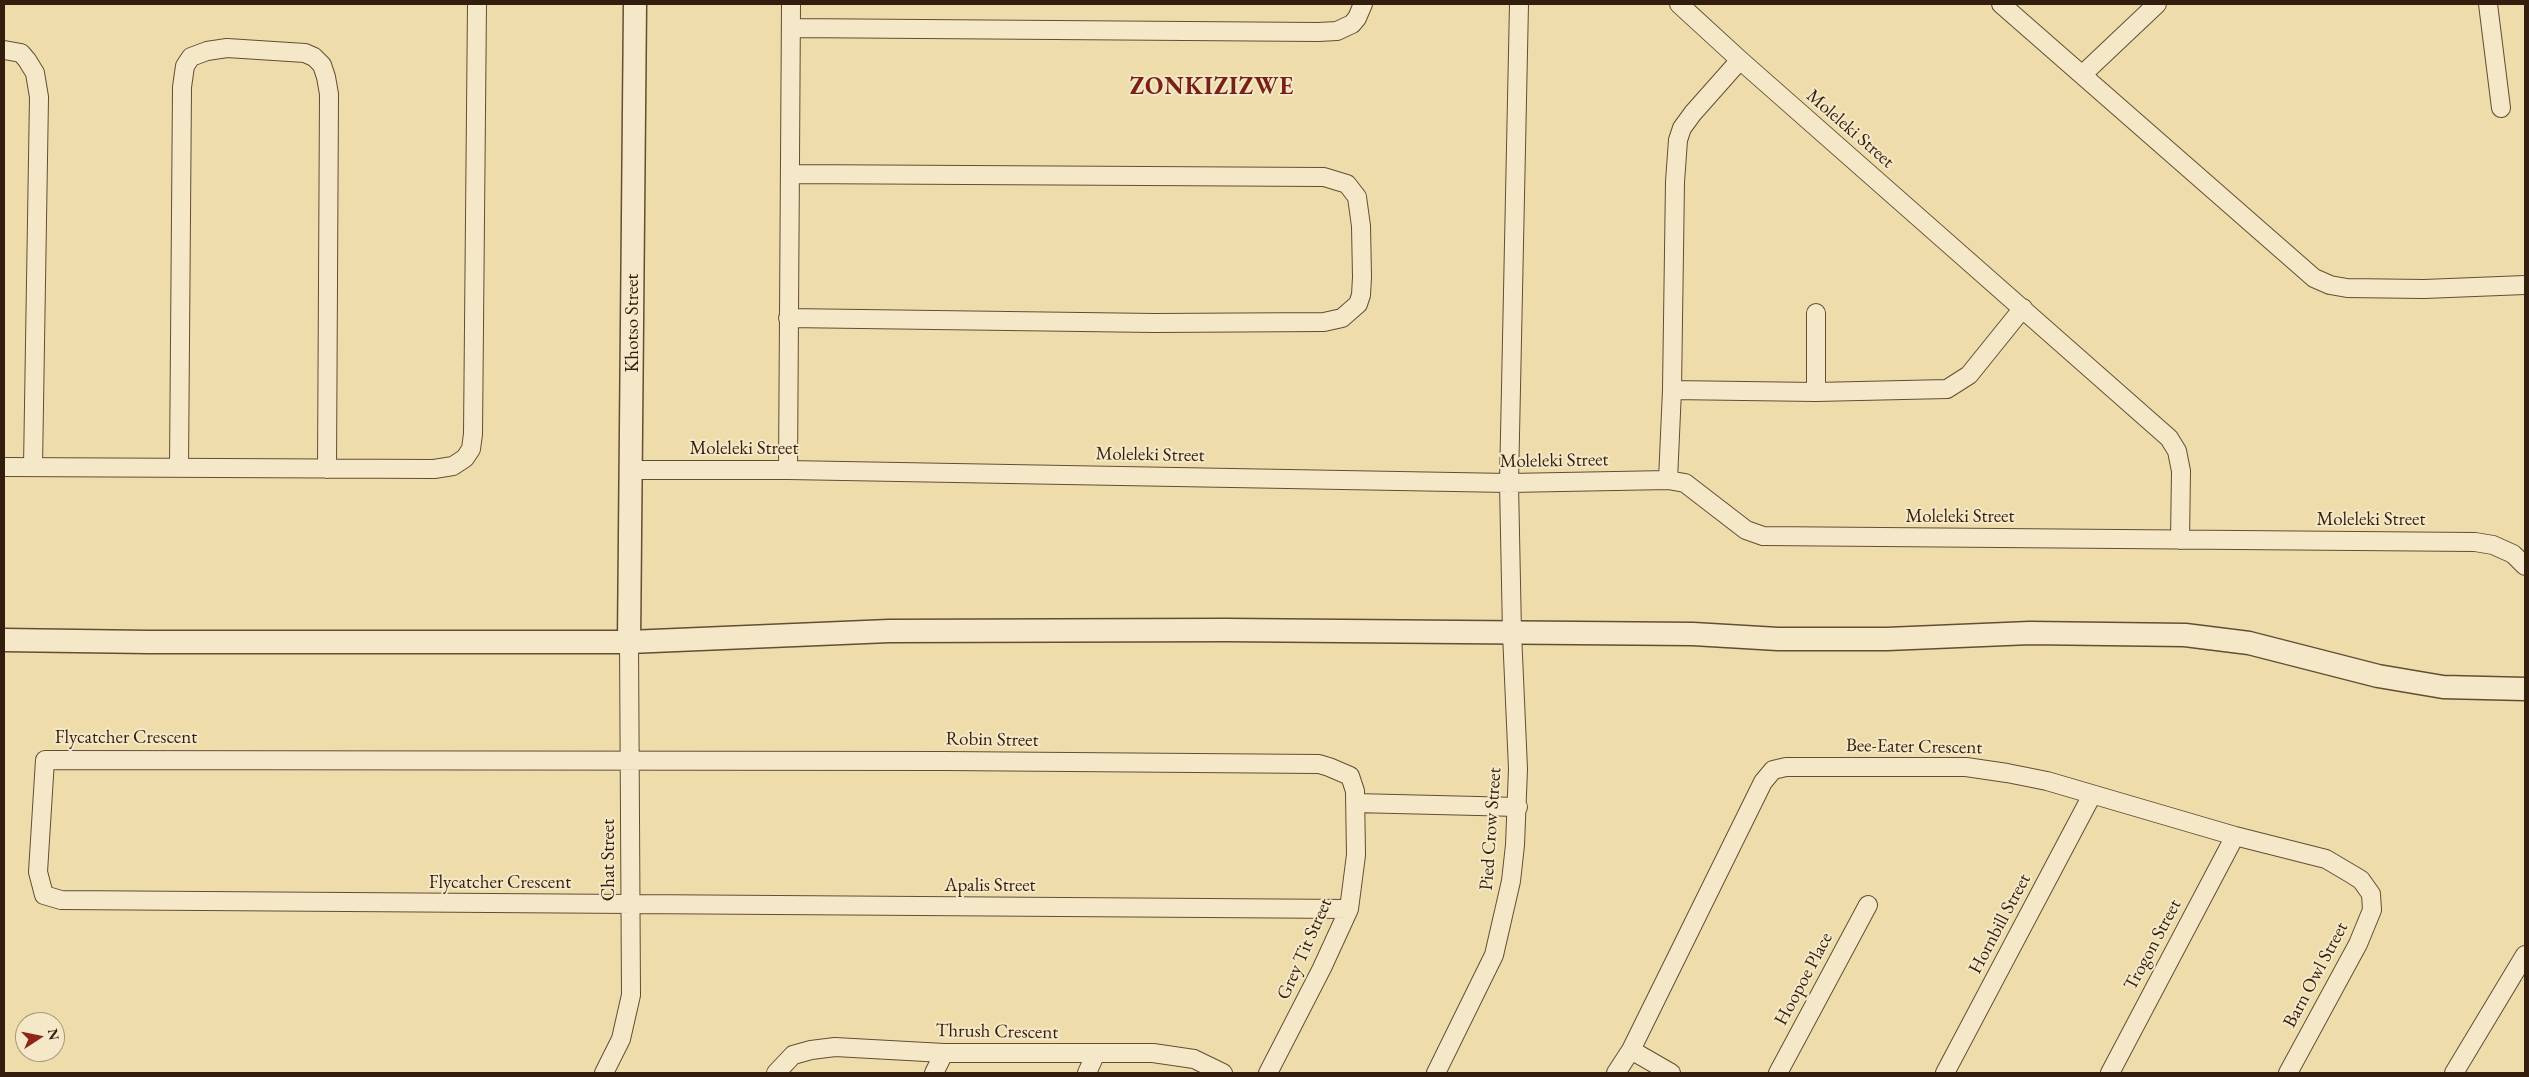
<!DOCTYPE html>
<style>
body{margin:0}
#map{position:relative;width:2529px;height:1077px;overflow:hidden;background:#efdcab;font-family:"EB Garamond",serif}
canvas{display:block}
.frame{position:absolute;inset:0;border:5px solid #331e0d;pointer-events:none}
.north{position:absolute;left:15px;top:1012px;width:50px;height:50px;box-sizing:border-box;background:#f5e8c8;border:1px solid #a7977d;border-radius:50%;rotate:79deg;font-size:14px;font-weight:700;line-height:20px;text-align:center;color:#331e0d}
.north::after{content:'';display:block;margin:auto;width:18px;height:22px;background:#8f2418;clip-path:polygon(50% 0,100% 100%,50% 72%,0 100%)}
</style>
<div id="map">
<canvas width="2529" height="1077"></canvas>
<div class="frame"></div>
<div class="north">N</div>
</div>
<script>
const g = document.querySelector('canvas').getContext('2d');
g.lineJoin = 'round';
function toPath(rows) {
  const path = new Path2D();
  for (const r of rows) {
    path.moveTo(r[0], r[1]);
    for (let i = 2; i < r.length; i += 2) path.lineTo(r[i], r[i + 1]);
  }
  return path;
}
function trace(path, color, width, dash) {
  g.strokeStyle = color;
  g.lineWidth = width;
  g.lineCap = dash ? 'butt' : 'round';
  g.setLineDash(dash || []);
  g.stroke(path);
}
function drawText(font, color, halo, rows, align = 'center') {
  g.font = font + ' "EB Garamond",serif';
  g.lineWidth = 4;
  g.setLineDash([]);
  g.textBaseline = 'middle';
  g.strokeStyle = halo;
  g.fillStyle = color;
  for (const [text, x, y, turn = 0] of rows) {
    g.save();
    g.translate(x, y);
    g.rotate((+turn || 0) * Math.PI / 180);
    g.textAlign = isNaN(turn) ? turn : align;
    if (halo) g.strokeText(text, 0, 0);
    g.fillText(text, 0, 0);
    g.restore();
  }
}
const minor = toPath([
 [1679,4,1740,60,2169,438,2177,451,2181,471,2180,540],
 [2001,4,2314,278,2330,285,2347,288,2424,289,2525,285],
 [2488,4,2501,108],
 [791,28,1318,32,1337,31,1352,24,1357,18,1363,4],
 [4,50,21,53,27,60,35,73,39,97,33,467],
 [2083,74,2157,4],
 [788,318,1155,323,1324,322,1342,318,1358,304,1361,295,1362,277,1361,226,1357,197,1347,184,1324,177,790,174],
 [1672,390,1816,392,1947,389,1969,375,2023,308],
 [1816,392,1816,313],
 [4,467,434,469,453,466,465,458,471,449,473,434,477,4],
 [179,468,182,87,185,66,191,57,207,51,227,48,305,53,314,57,322,65,326,77,329,94,327,469],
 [631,470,788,470,1509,483,1668,480,1685,483,1746,530,1763,536,2475,542,2493,545,2513,554,2525,566],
 [788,470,791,4],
 [1668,480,1672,390,1675,182,1678,140,1682,128,1693,113,1740,60],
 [1355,803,1518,807],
 [1631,1050,1671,1073],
 [604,1073,621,1039,631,995,629,642],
 [776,1073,793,1055,811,1050,835,1047,944,1053,1153,1053,1194,1059,1223,1073],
 [934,1073,944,1053],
 [1087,1073,1095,1055],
 [1268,1073,1322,968,1349,909,1356,855,1355,791,1350,776,1329,767,1319,764,945,761,45,760,38,872,44,895,61,900,1349,909],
 [1436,1073,1494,955,1511,881,1515,845,1518,769,1512,633,1509,483,1519,4],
 [1616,1073,1631,1050,1763,782,1773,770,1786,767,1966,767,2007,773,2047,781,2235,836,2326,859,2353,875,2361,880,2371,894,2372,910,2358,944,2288,1073],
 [1778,1073,1868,905],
 [1945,1073,2092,795],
 [2110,1073,2235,836],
 [2454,1073,2525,955]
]);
const tertiary = toPath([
 [4,640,149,642,629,642,889,631,1226,630,1693,634,1778,639,1887,639,2030,633,2185,635,2249,643,2378,676,2443,687,2525,689],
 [629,642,635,4]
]);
const streetNames = [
 ["Moleleki Street",1850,129,41],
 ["Khotso Street",633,323,-90],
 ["Moleleki Street",744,449],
 ["Moleleki Street",1150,455,1],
 ["Moleleki Street",1554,461,-1],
 ["Moleleki Street",1960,517],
 ["Moleleki Street",2371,520],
 ["Flycatcher Crescent",126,738],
 ["Robin Street",992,740,1],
 ["Bee-Eater Crescent",1914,747,1],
 ["Pied Crow Street",1491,829,-86],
 ["Chat Street",609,860,-90],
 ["Flycatcher Crescent",500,883],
 ["Apalis Street",990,886],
 ["Hornbill Street",2000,924,-62],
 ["Trogon Street",2153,945,-62],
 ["Grey Tit Street",1305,949,-66],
 ["Barn Owl Street",2316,975,-62],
 ["Hoopoe Place",1804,979,-62],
 ["Thrush Crescent",997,1032,1]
];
const districtNames = [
 ["ZONKIZIZWE",1212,87]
];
trace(minor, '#624e34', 20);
trace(tertiary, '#624e34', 25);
trace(minor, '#f5e8c8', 18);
trace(tertiary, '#f5e8c8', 22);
drawText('19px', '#331e0d', '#f5e8c8', streetNames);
g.letterSpacing = '1px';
drawText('bold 24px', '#7a1f14', '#f5e8c8', districtNames);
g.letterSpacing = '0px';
</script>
